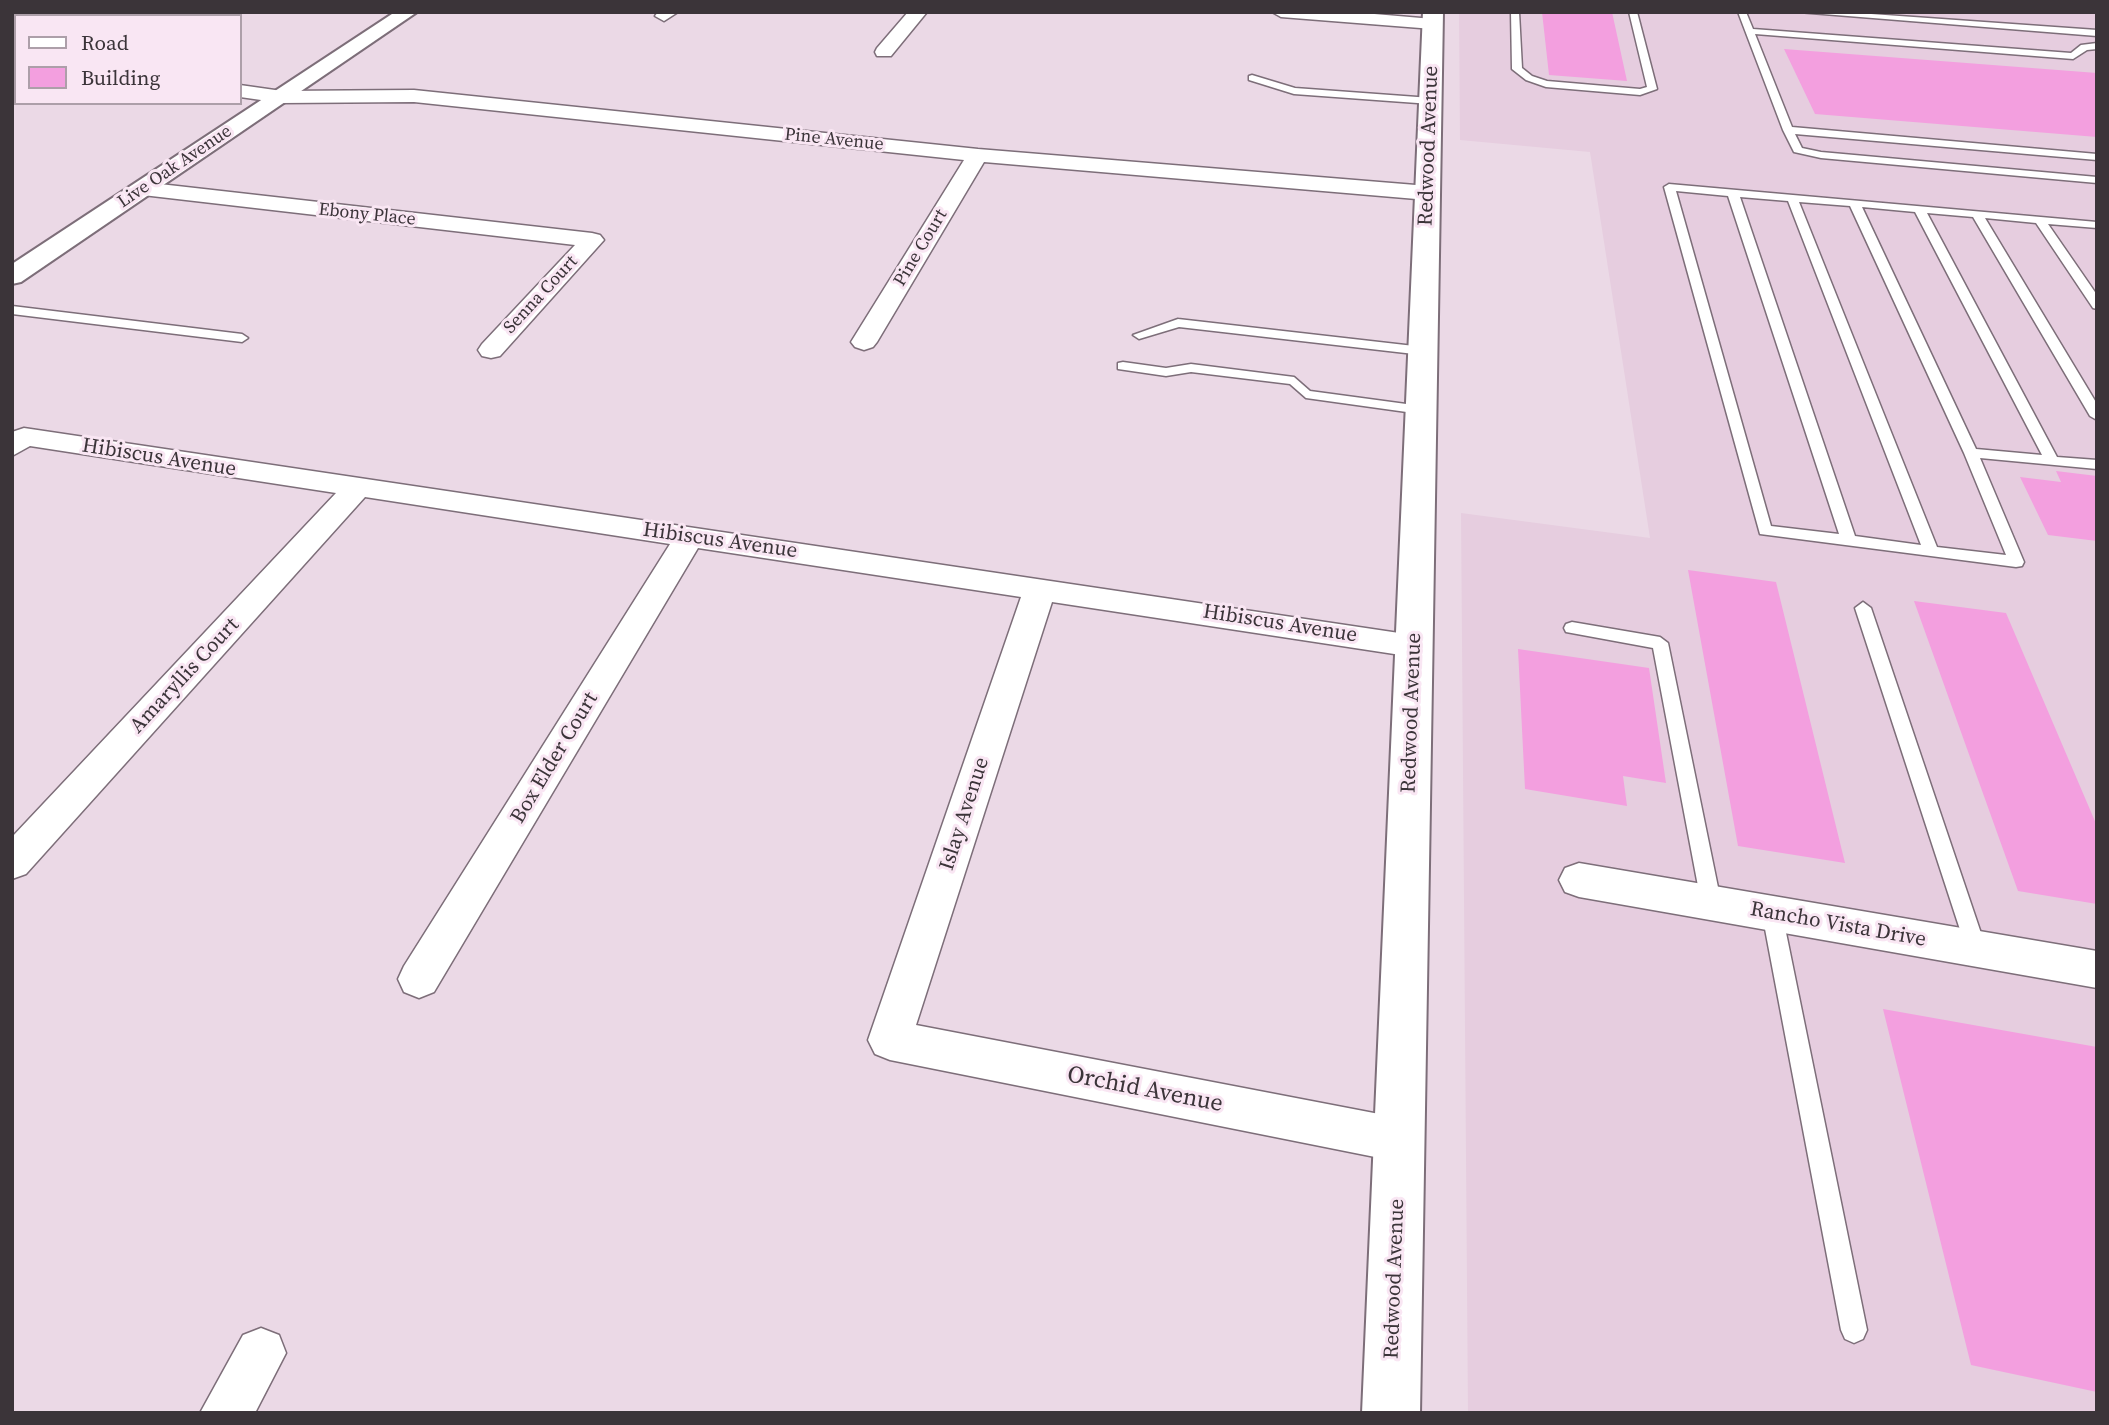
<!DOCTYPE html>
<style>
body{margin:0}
#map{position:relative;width:2109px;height:1425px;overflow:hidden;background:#ebd9e6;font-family:"Source Serif 4",serif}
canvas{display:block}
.frame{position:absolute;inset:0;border:14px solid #3b3439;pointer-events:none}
.legend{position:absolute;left:14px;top:14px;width:228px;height:91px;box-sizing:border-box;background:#f9e6f3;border:2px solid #ad9fa9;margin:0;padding:9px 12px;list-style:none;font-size:21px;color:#3b3439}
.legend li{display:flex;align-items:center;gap:14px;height:35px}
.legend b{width:35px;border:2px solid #ad9fa9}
</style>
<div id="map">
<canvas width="2109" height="1425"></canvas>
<div class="frame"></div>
<ul class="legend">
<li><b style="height:9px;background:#fff"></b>Road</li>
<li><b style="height:19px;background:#f39fdf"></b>Building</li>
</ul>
</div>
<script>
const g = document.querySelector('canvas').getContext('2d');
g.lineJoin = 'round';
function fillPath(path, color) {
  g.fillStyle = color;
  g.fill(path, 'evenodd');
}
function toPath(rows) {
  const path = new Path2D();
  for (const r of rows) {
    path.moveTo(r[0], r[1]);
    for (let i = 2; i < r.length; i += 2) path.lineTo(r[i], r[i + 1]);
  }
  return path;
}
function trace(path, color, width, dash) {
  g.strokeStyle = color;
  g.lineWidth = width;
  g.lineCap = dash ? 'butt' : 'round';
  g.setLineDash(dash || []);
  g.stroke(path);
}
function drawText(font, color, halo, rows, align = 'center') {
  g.font = font + ' "Source Serif 4",serif';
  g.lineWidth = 6;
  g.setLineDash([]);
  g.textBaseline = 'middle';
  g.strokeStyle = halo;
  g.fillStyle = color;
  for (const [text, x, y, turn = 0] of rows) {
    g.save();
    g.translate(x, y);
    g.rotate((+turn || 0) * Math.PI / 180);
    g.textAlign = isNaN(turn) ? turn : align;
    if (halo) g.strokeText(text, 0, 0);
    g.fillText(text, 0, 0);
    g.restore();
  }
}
const built = toPath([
 [30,12,206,12,200,16,68,16],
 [1459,12,2097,12,2097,1413,1468,1413,1461,513,1650,538,1590,152,1460,140]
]);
const building = toPath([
 [1542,12,1612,12,1627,81,1549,75],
 [1784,49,2097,73,2097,137,1815,114],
 [2056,471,2097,476,2097,541,2048,535,2020,477,2061,482],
 [1688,570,1776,582,1845,863,1738,846],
 [1914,601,2006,613,2097,826,2097,904,2018,891],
 [1518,649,1649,668,1666,783,1623,776,1627,806,1525,789],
 [1883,1009,2097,1047,2097,1392,1971,1365]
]);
const service = toPath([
 [1511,12,1519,12,1522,68,1532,76,1547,81,1640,89,1647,87,1629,12,1637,12,1657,89,1640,95,1546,87,1526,80,1512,69,1511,12],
 [1738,12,1746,12,1753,29,2071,53,2081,45,2097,43,2097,49,2087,50,2073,59,1755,34,1792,127,2097,154,2097,160,1795,134,1802,148,1821,152,2097,177,2097,183,1821,158,1794,152,1783,130,1738,12],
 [1798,12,1843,12,2097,30,2097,36,1798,12],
 [1252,75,1295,88,1431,98,1436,101,1431,104,1294,94,1249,80,1249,76,1252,75],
 [1669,184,2097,222,2097,228,2048,224,2097,295,2097,309,2093,308,2036,223,1985,218,2097,404,2097,420,2090,416,1973,217,1927,213,2057,457,2097,460,2097,469,1980,458,2024,562,2022,566,2016,567,1760,534,1664,187,1669,184],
 [1676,191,1728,196,1839,534,1771,526,1676,191],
 [1740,197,1788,201,1921,545,1855,536,1740,197],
 [1799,202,1850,206,1964,453,2006,555,1937,547,1799,202],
 [1862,207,1915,212,2042,455,1976,449,1862,207],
 [12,306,242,334,248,338,242,342,12,314,12,306],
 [1178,319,1423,347,1429,351,1423,355,1179,327,1139,339,1133,335,1178,319],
 [1123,362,1166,368,1191,364,1294,377,1310,391,1421,406,1428,410,1421,414,1306,398,1290,384,1191,372,1166,376,1118,369,1118,363,1123,362],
 [1863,602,1871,608,1986,948,1983,954,1976,957,1969,954,1966,948,1855,608,1863,602],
 [1572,622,1660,637,1668,643,1721,902,1718,908,1711,911,1704,908,1701,902,1653,648,1566,632,1564,628,1566,624,1572,622],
 [1772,904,1779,907,1782,913,1867,1330,1863,1339,1854,1343,1845,1339,1841,1330,1762,913,1765,907,1772,904]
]);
const minor = toPath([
 [658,12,678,12,664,21,655,16,658,12],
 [908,12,927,12,891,56,877,56,875,52,877,48,908,12],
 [1272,12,1351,12,1433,19,1442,24,1433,29,1281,17,1272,12],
 [12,59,16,59,16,71,12,71,12,59],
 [240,85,282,91,414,90,978,149,1428,186,1439,193,1428,200,984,162,877,342,873,347,864,350,855,347,851,342,964,160,414,102,282,103,240,97,240,85],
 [16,89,16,102,12,103,12,90,16,89],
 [142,182,592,233,600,235,604,240,500,356,491,358,482,356,478,350,482,344,575,245,134,194,131,189,142,182],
 [24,428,1426,637,1431,645,1426,653,1414,657,1052,602,916,1025,1400,1118,1416,1124,1423,1140,1416,1156,1400,1162,890,1060,875,1054,868,1040,1021,597,698,548,434,992,419,998,404,992,398,979,404,966,670,544,365,497,26,874,12,879,12,837,336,493,30,446,12,456,12,432,24,428],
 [1579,863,2097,951,2097,988,1579,897,1565,892,1559,880,1565,868,1579,863],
 [261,1328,279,1335,286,1353,255,1413,200,1413,243,1335,261,1328]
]);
const tertiary = toPath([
 [395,12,417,12,21,282,12,284,12,264,395,12],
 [1423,12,1443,12,1420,1413,1362,1413,1423,12]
]);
const farStreetnames = [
 ["Pine Avenue",834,140,6],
 ["Live Oak Avenue",175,167,-34],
 ["Ebony Place",367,215,6],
 ["Pine Court",921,248,-59],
 ["Senna Court",541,295,-47]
];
const streetNames = [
 ["Redwood Avenue",1429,146,-88],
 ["Hibiscus Avenue",159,458,9],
 ["Hibiscus Avenue",720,541,8],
 ["Hibiscus Avenue",1280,624,9],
 ["Amaryllis Court",185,676,-47],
 ["Redwood Avenue",1412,713,-88],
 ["Box Elder Court",555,758,-59],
 ["Islay Avenue",965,814,-72],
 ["Rancho Vista Drive",1838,925,10],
 ["Redwood Avenue",1395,1279,-88]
];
const nearStreetnames = [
 ["Orchid Avenue",1145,1090,11]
];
fillPath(built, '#e6cddf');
fillPath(building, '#f39fdf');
trace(service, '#7d6e79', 3);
trace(minor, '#7d6e79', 3);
trace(tertiary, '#7d6e79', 4);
fillPath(service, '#fff');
fillPath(minor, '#fff');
fillPath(tertiary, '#fff');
drawText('18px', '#3b3439', '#f9e6f3', farStreetnames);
drawText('21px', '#3b3439', '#f9e6f3', streetNames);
drawText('24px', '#3b3439', '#f9e6f3', nearStreetnames);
</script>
